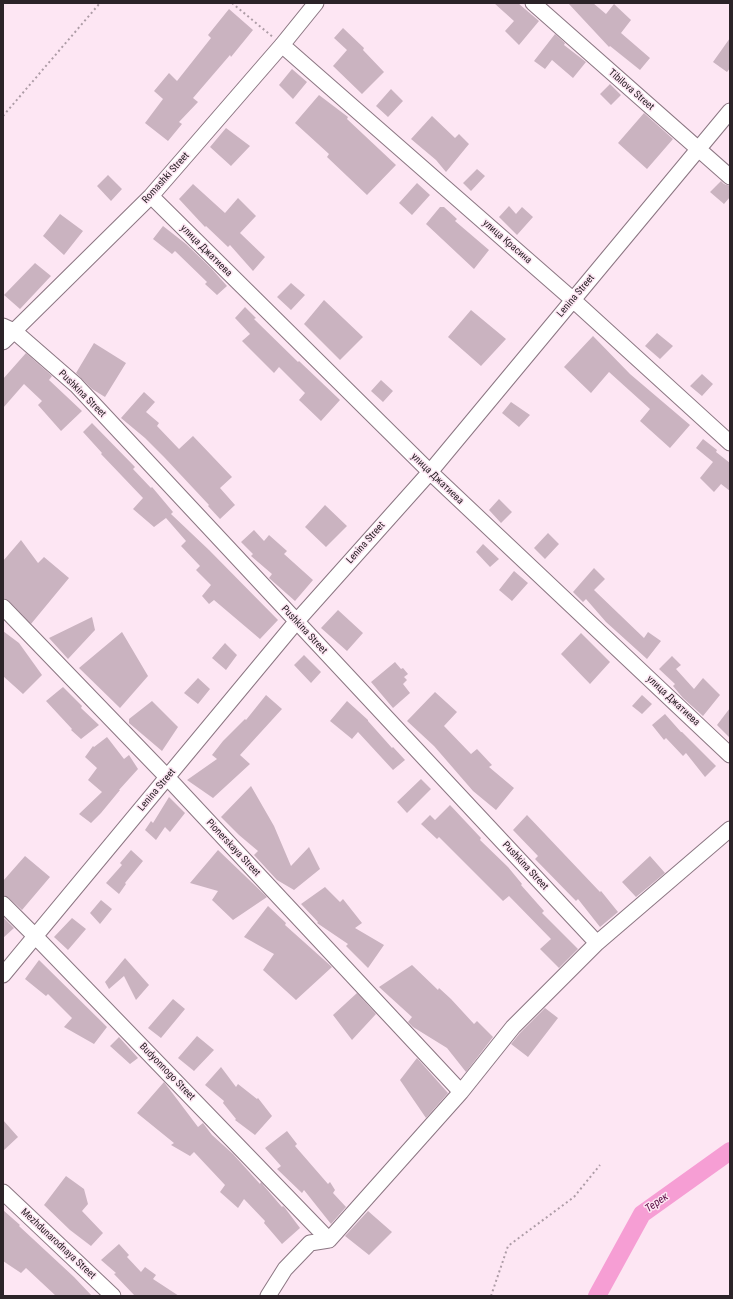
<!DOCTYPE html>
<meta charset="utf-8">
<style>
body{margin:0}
#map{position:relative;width:733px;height:1299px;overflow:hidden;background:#fde6f3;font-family:"Roboto Condensed",sans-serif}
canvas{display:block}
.frame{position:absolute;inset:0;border:4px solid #2b2328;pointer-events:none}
</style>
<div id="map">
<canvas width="733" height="1299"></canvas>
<div class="frame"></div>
</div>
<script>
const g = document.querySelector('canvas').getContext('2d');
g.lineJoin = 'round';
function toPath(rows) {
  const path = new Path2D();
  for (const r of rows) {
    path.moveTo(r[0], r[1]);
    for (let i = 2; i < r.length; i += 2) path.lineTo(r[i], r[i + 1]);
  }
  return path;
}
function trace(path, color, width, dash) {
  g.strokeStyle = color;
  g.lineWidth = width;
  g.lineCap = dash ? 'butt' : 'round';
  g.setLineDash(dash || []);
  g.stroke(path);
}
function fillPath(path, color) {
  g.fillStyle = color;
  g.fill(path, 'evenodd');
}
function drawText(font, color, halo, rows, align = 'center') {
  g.font = font + ' "Roboto Condensed",sans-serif';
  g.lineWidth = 3;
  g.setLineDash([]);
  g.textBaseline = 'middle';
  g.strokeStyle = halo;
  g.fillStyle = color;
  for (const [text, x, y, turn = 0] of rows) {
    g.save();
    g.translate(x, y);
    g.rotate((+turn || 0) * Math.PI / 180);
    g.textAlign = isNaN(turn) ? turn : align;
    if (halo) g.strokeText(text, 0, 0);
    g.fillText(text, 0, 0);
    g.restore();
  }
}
const river = toPath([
 [597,1296,642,1214,730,1151]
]);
const building = toPath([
 [494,3,518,3,539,21,519,45,505,31,514,21],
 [568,3,593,3,606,14,614,4,631,20,621,33,650,58,640,70,610,46,609,47],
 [229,9,253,30,231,57,230,55,193,98,198,102,179,122,182,124,168,141,145,123,163,99,154,91,169,73,177,81,211,38,208,35],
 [343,28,364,48,363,50,384,72,362,94,333,66,347,50,334,38],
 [555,34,565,43,564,45,586,62,573,78,552,60,545,69,534,61],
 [730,38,730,68,727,72,713,62],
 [292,69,307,82,293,99,279,85],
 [610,84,621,95,611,105,600,94],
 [391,89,403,101,388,117,376,106],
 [319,95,348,117,347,119,396,165,367,195,327,157,329,154,295,123],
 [644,113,673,139,647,169,618,143],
 [432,116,455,138,459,134,469,144,446,172,436,160,411,139],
 [226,128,250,146,231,166,210,147],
 [477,169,485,176,471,191,463,183],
 [108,175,122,189,111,201,97,186],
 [721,181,724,184,730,186,730,197,724,204,710,192],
 [417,183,430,195,412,215,399,203],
 [193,184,225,213,238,198,256,216,240,233,265,257,253,271,230,245,228,247,206,226,205,227,179,199],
 [509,206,516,214,522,207,533,217,517,235,499,217],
 [440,207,444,207,457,219,455,221,489,250,474,269,426,224],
 [60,214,83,231,64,255,43,236],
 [163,226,186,244,211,268,227,286,217,295,205,284,207,282,175,251,172,254,153,239],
 [35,263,51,276,20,309,4,295],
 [291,283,305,295,291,310,277,297],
 [324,300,363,337,340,360,304,324],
 [245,307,256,318,254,319,298,362,299,361,340,400,321,421,299,400,305,393,279,367,274,373,242,341,250,334,235,318],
 [471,310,506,339,481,366,448,337],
 [657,333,673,346,660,359,645,346],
 [593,336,630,374,690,425,670,448,640,421,650,409,609,372,591,393,564,367],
 [94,343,126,363,105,397,92,389,76,373],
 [26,353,52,376,49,380,82,411,61,431,38,405,42,401,24,384,3,408,3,379],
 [702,374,713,384,702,396,690,386],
 [381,380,393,391,383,402,371,391],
 [144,392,155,402,146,412,159,423,157,426,179,449,193,436,232,477,220,488,235,505,220,519,208,506,209,505,164,457,145,438,121,418],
 [511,402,530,415,519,427,502,413],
 [92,423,135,467,133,469,151,488,152,487,173,512,171,514,209,550,278,620,260,639,214,600,209,604,202,596,211,585,196,570,200,566,181,546,186,541,166,518,154,527,133,509,143,498,101,454,102,453,83,432],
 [703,439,717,450,716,452,730,463,730,491,721,484,714,492,700,478,713,462,696,448],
 [499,499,512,512,501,523,489,510],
 [325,505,347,526,326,547,305,527],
 [254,530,264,541,269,535,287,551,284,554,313,580,295,601,269,578,272,574,251,556,253,554,241,542],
 [548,533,559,544,545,559,534,548],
 [21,540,38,563,44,557,69,578,31,624,9,601,3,598,3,561],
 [483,544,499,559,490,567,476,552],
 [594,568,605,579,594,590,644,638,648,632,661,641,647,659,606,622,586,599,583,602,573,592],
 [514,571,528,583,512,601,499,590],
 [338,610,363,633,347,651,321,628],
 [92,617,95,630,68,659,49,638],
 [3,631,19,643,42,675,23,694,3,676],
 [122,632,148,676,120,708,79,668],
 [581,633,610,662,590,684,561,654],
 [225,643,237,655,226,670,212,658],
 [304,655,321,672,311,683,294,665],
 [672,656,681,665,676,669,694,689,703,678,720,695,703,716,683,698,673,686,675,684,659,669],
 [395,662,401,669,403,668,408,674,404,677,407,680,403,684,410,693,393,708,371,682],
 [198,678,210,689,198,704,184,693],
 [63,687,82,706,81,708,99,725,81,739,71,730,72,729,46,701],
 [435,692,457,712,444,726,471,754,477,749,492,765,489,767,514,788,496,810,473,791,434,746,407,721],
 [266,695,282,709,240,755,250,764,213,798,187,780,217,759,212,755,223,741,245,719,246,720],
 [642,695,652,704,642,714,632,706],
 [152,701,178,727,162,751,129,723,129,719],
 [347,701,368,720,368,721,392,748,393,747,405,760,393,770,358,732,352,739,330,721],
 [730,708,730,738,717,725],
 [665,714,681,732,682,732,716,766,705,777,686,753,683,756,666,738,664,740,652,725],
 [107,737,124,759,129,755,138,769,119,790,120,790,101,813,91,823,79,814,102,792,88,780,97,768,85,757,93,746,94,747],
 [421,779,431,789,407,813,397,802],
 [251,786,274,826,291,866,309,847,320,869,294,890,277,880,254,855,258,851,239,835,221,817],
 [169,797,185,813,170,832,165,827,156,840,145,830,151,821,153,823],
 [450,805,481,838,480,840,508,867,522,884,521,885,544,911,542,913,578,949,559,968,540,949,551,939,509,896,503,901,439,837,437,839,421,824,430,815,435,820],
 [527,815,600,892,601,891,618,912,600,927,578,899,576,901,535,859,538,856,513,830],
 [131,850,143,861,125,883,126,884,119,894,106,883,122,865,120,863],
 [218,850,267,897,233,920,212,900,218,891,190,883],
 [25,856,50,877,22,910,9,898,3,895,3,881],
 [650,856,665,873,636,897,622,882],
 [325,887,340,902,343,899,362,923,355,928,384,945,368,968,346,946,348,944,317,923,318,922,301,904],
 [101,900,112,909,100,924,90,913],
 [268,906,286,923,285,925,332,967,296,1000,263,970,274,954,244,937],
 [3,917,14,928,3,938],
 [72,918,86,929,68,950,54,937],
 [125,958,149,985,136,1000,124,976,109,989,105,982],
 [39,960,107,1027,94,1044,64,1027,72,1018,48,994,46,996,25,979],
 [412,965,438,990,439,988,451,999,474,1024,477,1021,493,1037,466,1072,447,1048,413,1027,408,1022,412,1017,379,987],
 [357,993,376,1014,352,1040,333,1015],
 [173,999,185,1009,161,1038,148,1028],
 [545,1008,558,1018,528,1057,511,1044,520,1033],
 [197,1036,214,1050,194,1071,178,1058],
 [119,1037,138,1058,130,1064,110,1046],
 [417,1058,448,1093,426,1118,400,1080],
 [221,1067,236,1087,238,1084,257,1099,258,1098,272,1116,255,1135,235,1120,236,1119,223,1103,224,1101,205,1085],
 [164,1082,198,1127,203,1123,212,1135,233,1154,260,1184,261,1182,264,1186,282,1207,283,1206,285,1208,300,1228,282,1244,264,1223,265,1221,244,1199,238,1208,220,1192,225,1185,194,1152,190,1156,171,1145,174,1143,137,1113],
 [3,1120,18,1137,3,1151],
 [287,1131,297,1144,295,1146,328,1184,330,1182,335,1190,333,1193,346,1207,331,1224,304,1190,302,1193,277,1169,281,1166,265,1148],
 [66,1176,84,1189,88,1204,82,1211,103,1233,91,1246,70,1230,44,1205],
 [3,1210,20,1225,19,1226,74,1277,92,1296,56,1296,26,1268,21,1273,3,1261],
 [368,1211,392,1232,369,1255,345,1236],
 [119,1244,129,1255,127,1257,141,1272,145,1267,156,1275,153,1279,179,1296,135,1296,114,1274,116,1273,101,1260]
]);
const path = toPath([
 [232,3,274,38],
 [3,116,100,3],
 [491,1296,508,1246,574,1197,600,1165]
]);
const minor = toPath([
 [533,3,730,177],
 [282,45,572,299,730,443],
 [151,196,430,472,730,755],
 [3,326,14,331,76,385,597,943],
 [3,342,151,196,282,45,316,3],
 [3,607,167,777,461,1092],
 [3,904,35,936,329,1240],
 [3,975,296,622,430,472,730,111],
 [3,1192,113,1296],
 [329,1240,461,1092,513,1027,597,943,730,829],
 [268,1296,285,1269,310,1243,329,1240]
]);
const streetNames = [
 ["Tibilova Street",631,90,41],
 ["Romashki Street",166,178,-48],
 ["улица Красина",507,242,41],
 ["улица Джатиева",206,251,45],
 ["Lenina Street",576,296,-50],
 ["Pushkina Street",82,394,45],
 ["улица Джатиева",437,479,44],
 ["Lenina Street",366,543,-48],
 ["Pushkina Street",304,630,47],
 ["улица Джатиева",673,701,43],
 ["Lenina Street",157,790,-50],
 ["Pionerskaya Street",233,848,47],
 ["Pushkina Street",525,866,47],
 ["Budyonnogo Street",167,1072,46],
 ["Mezhdunarodnaya Street",58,1244,43]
];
const waterNames = [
 ["Терек",657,1203,-35]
];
trace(river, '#f69ed4', 18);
fillPath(building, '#cab3c0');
trace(minor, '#8b7682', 17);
trace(path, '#ad9ca6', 2, [2, 3]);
trace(minor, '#fff', 15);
drawText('10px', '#2b2328', '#fde6f3', streetNames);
drawText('italic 11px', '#5a0d44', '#fde6f3', waterNames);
</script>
